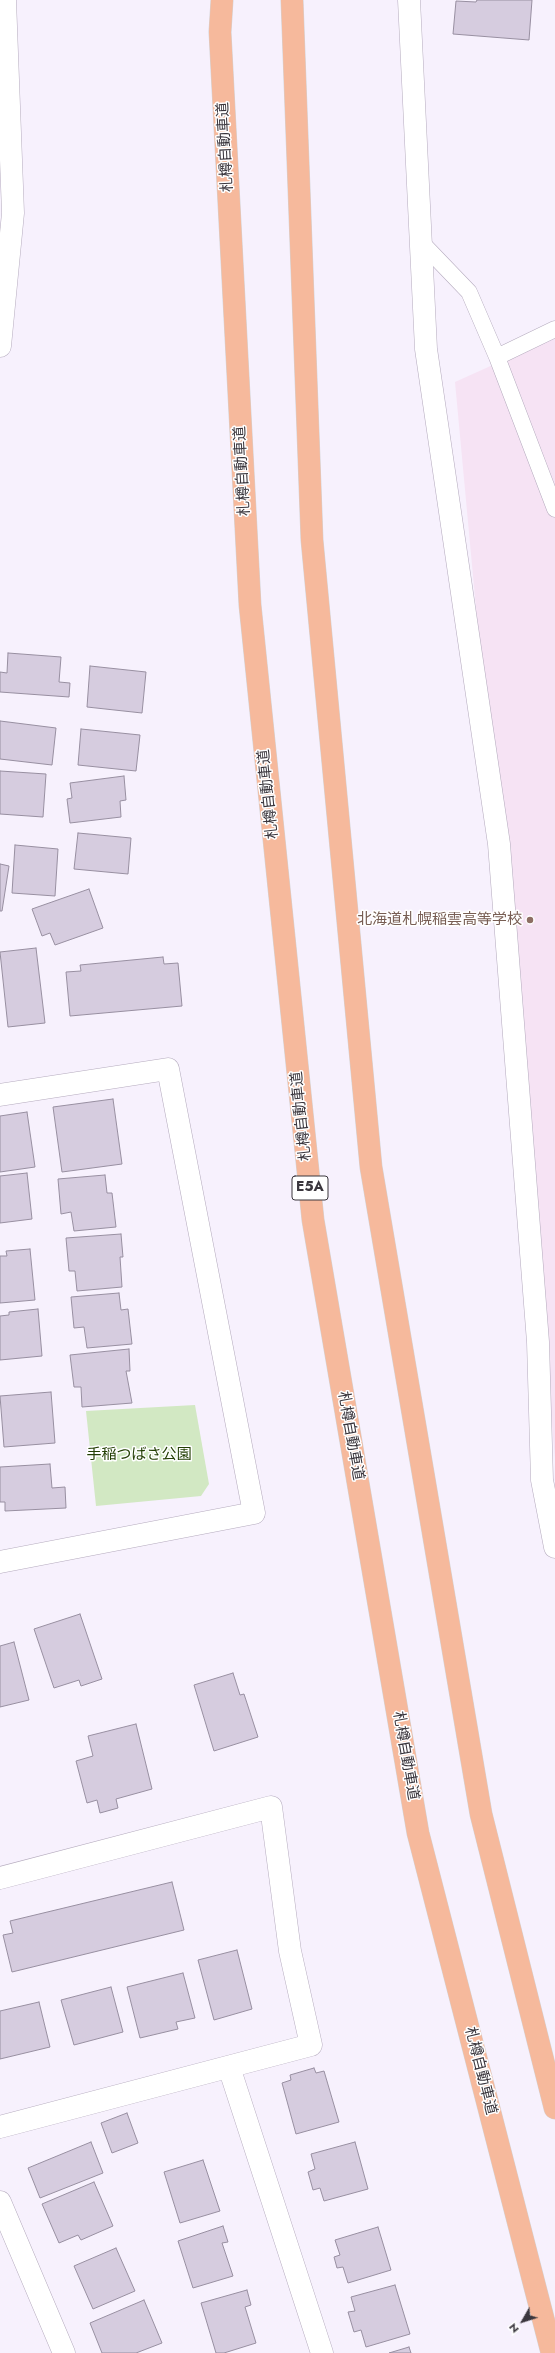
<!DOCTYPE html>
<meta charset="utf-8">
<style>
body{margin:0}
#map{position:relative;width:555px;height:2353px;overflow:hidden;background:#f7f1fd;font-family:Jost,sans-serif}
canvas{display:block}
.north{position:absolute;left:503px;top:2301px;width:40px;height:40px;-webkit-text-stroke:3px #fff;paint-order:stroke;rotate:231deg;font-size:11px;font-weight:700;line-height:16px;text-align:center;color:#3a363d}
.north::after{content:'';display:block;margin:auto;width:14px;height:18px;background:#3a363d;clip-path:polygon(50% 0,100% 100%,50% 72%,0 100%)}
</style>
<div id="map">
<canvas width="555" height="2353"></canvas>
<div class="north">N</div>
</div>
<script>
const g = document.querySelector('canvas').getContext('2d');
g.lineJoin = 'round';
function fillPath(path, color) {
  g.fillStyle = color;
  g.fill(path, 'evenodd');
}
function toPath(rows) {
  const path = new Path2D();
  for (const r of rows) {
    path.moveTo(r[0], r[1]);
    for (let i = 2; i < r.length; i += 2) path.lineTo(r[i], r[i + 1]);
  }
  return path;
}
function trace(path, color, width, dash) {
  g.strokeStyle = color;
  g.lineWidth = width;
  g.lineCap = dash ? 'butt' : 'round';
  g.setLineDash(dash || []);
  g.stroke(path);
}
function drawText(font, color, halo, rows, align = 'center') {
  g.font = font + ' Jost,"Noto Sans JP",sans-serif';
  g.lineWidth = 3;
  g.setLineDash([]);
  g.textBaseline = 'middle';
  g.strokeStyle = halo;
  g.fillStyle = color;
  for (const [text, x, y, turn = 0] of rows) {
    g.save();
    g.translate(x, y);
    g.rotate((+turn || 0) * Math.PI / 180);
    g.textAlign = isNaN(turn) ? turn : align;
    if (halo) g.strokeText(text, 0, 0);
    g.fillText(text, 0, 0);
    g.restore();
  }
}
const education = toPath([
 [555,337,555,1458,455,382]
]);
const green = toPath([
 [195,1405,209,1484,201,1496,96,1506,86,1411]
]);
const building = toPath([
 [477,0,532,0,529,40,453,34,456,1,476,2,477,0],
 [8,653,61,657,59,682,70,683,69,697,0,692,0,672,7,673,8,653],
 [90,666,146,672,142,713,87,707,90,666],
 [0,721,56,728,52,765,0,759,0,721],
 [81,729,140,735,136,771,78,765,81,729],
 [0,771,46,774,43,817,0,814,0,771],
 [124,776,126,800,120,801,121,817,70,823,67,799,72,798,70,783,124,776],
 [78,833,131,838,128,874,74,869,78,833],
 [15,845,58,849,55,896,12,893,15,845],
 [0,864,9,866,2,911,0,911,0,864],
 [89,889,103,928,55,945,50,933,42,936,32,909,89,889],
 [36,948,45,1023,8,1027,0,952,36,948],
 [163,957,164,964,178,963,182,1006,70,1016,66,972,81,971,80,965,163,957],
 [113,1099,122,1164,62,1172,53,1107,113,1099],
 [27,1112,35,1167,0,1172,0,1116,27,1112],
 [27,1173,32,1219,0,1223,0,1176,27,1173],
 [105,1175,107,1193,112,1193,116,1227,74,1231,71,1212,61,1214,58,1179,105,1175],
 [121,1234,123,1257,120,1257,122,1287,77,1291,75,1271,69,1271,66,1238,121,1234],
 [30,1249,35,1300,0,1303,0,1256,7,1256,6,1251,30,1249],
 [119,1293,121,1310,128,1309,132,1344,87,1348,84,1327,74,1328,71,1297,119,1293],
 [38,1309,42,1356,0,1360,0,1316,9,1315,9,1312,38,1309],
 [129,1349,130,1371,126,1371,132,1403,82,1407,81,1387,74,1387,70,1355,129,1349],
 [51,1392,55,1443,4,1447,0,1396,51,1392],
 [50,1464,52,1488,65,1487,66,1508,5,1511,5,1502,0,1502,0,1467,50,1464],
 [80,1614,102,1679,81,1686,79,1680,54,1688,34,1629,80,1614],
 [14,1642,29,1700,0,1707,0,1646,14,1642],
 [233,1673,240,1695,244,1694,258,1737,214,1751,194,1685,233,1673],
 [136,1724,152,1789,116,1799,118,1808,100,1813,97,1800,87,1803,76,1761,93,1756,88,1736,136,1724],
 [172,1882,184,1930,12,1972,3,1935,13,1933,10,1921,172,1882],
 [237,1950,252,2009,214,2020,198,1960,237,1950],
 [183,1973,195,2018,176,2022,178,2029,140,2038,127,1987,183,1973],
 [111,1987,123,2032,74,2045,61,2000,111,1987],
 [39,2002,50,2047,0,2059,0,2011,39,2002],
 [314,2068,316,2073,324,2071,339,2122,296,2134,282,2083,291,2080,290,2075,314,2068],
 [127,2113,138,2143,112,2153,101,2123,127,2113],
 [91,2142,103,2173,40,2198,28,2168,91,2142],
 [355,2142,368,2189,324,2201,320,2188,313,2190,308,2172,315,2169,311,2154,355,2142],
 [203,2160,220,2211,180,2223,164,2172,203,2160],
 [94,2182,113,2226,81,2240,78,2235,59,2243,42,2204,94,2182],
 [223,2226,228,2242,222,2243,233,2276,193,2288,178,2241,223,2226],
 [378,2227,391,2270,348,2283,343,2267,337,2268,334,2257,340,2255,335,2240,378,2227],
 [116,2248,135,2291,93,2309,74,2266,116,2248],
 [395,2285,410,2334,366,2347,361,2330,354,2332,348,2312,355,2311,351,2297,395,2285],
 [247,2290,251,2305,245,2307,256,2343,224,2353,216,2353,201,2303,247,2290],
 [144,2300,162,2343,136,2353,102,2353,90,2323,144,2300],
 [409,2347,411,2353,389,2353,409,2347]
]);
const service = toPath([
 [421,242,469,292,497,357,555,509],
 [497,357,555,329]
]);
const minor = toPath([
 [409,0,426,349,499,844,538,1342,542,1480,555,1547],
 [0,346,13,213,5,0],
 [0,1095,168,1069,254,1513,0,1562],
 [0,1878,271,1807,290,1951,311,2045,0,2127],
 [229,2067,322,2353],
 [0,2202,64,2353]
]);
const motorway = toPath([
 [222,0,220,32,250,605,313,1220,418,1833,552,2353],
 [292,0,312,540,371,1167,481,1814,555,2108]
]);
const markers = [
 [530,920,4,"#8d6e63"]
];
const shields = [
 [310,1188,36]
];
const shieldNames = [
 ["E5A",310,1188]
];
const streetNames = [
 ["札樽自動車道",226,147,-93],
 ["札樽自動車道",243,471,-93],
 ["札樽自動車道",269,794,-96],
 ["札樽自動車道",302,1116,-96],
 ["札樽自動車道",350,1436,80],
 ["札樽自動車道",405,1756,80],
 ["札樽自動車道",480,2071,76]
];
const educationNames = [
 ["北海道札幌稲雲高等学校",522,920]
];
const parkNames = [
 ["手稲つばさ公園",139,1455]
];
fillPath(education, '#f6e3f4');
fillPath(green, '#d2e8c3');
fillPath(building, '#d6ccdf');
trace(building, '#988fa1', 1);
trace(service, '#b5abbe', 17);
trace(minor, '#b5abbe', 23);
trace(motorway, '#d4d3d4', 23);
trace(service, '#fff', 16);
trace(minor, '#fff', 22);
trace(motorway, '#f6b99c', 22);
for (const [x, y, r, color] of markers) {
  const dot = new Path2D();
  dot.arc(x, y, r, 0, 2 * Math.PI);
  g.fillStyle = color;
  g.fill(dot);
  trace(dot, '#fff', 1.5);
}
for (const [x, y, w] of shields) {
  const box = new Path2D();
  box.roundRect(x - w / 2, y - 12, w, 24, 3);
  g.fillStyle = '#fff';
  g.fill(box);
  trace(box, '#3a363d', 1);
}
drawText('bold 14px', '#3a363d', null, shieldNames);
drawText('15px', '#3a363d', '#fff', streetNames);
drawText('15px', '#785e54', '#fff', educationNames, 'right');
drawText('15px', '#233f04', '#fff', parkNames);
</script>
